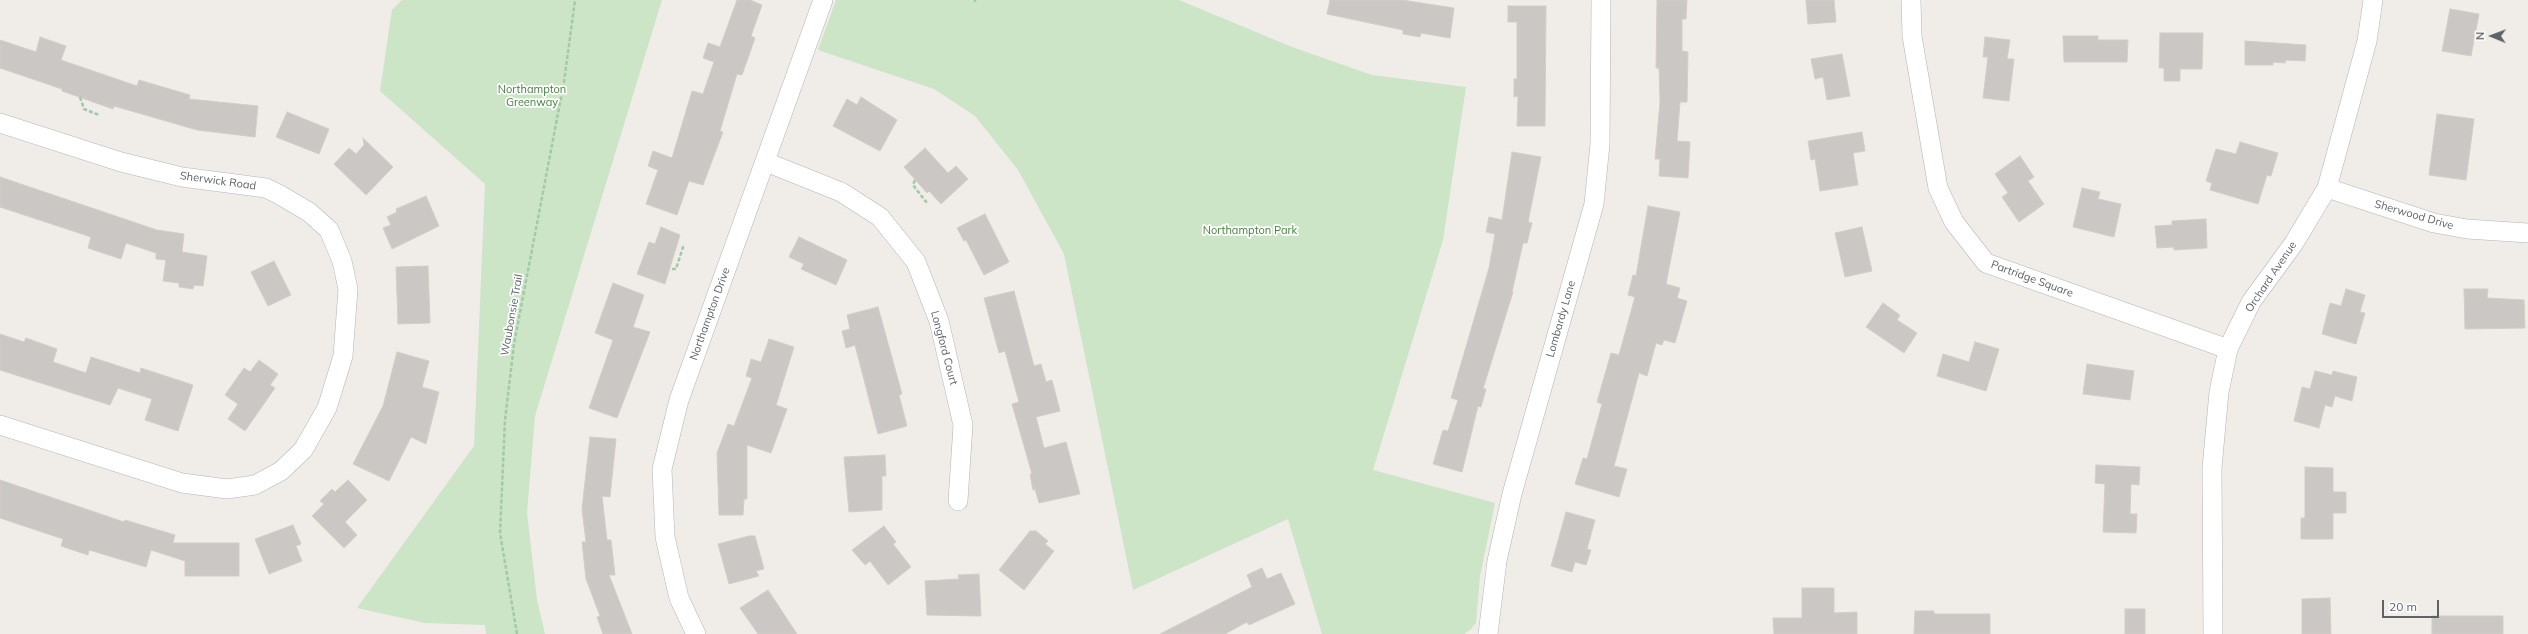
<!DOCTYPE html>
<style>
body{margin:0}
#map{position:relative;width:2528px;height:634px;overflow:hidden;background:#f0ece8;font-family:Mulish,sans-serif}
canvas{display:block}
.north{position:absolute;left:2472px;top:16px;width:40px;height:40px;-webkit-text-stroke:3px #fff;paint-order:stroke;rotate:271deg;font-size:11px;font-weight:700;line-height:16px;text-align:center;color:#5f6366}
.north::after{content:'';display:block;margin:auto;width:14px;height:18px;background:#5f6366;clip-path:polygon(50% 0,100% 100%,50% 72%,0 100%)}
.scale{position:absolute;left:2382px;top:600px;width:57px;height:18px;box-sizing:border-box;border:2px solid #5f6366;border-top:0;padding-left:5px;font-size:12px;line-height:14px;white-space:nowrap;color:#5f6366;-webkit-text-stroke:3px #fff;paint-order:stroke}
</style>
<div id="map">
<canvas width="2528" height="634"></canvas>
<div class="north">N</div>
<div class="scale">20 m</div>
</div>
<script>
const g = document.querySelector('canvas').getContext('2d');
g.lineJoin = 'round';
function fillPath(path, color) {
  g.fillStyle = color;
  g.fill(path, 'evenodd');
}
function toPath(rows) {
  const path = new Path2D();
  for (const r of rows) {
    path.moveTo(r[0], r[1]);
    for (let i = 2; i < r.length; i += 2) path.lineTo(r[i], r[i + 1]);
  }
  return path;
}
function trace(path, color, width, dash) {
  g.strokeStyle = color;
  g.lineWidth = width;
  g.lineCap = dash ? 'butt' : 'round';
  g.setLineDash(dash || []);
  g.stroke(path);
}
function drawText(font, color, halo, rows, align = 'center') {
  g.font = font + ' Mulish,sans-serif';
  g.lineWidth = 3.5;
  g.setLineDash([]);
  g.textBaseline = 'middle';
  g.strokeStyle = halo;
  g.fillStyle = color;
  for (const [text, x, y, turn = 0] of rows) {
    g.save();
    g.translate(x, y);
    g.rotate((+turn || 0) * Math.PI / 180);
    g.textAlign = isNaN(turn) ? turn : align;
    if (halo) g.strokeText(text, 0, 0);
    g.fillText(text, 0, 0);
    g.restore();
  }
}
const green = toPath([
 [402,0,662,0,535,416,527,513,537,600,545,634,486,634,485,625,425,623,357,608,474,446,485,184,380,91,392,10],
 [836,0,1179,0,1292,47,1372,75,1466,87,1443,240,1373,470,1495,503,1480,576,1476,623,1470,630,1464,634,1322,634,1288,519,1133,590,1064,254,1018,170,975,116,934,89,818,50]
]);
const building = toPath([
 [737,0,750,0,762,5,751,36,755,38,742,75,737,74,720,131,723,132,703,185,689,181,677,215,646,204,658,170,648,166,653,151,672,158,692,91,703,94,714,62,703,58,708,43,720,47,737,0],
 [1330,0,1402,0,1454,8,1450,38,1421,33,1420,37,1403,34,1403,30,1327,14,1330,0],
 [1657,0,1687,0,1686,19,1682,19,1682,51,1688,52,1687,102,1680,102,1677,141,1690,142,1688,178,1659,176,1660,159,1655,159,1660,102,1659,68,1656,68,1657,0],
 [1806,0,1834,0,1836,22,1808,24,1806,0],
 [1508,6,1546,6,1545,126,1517,126,1518,96,1514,97,1514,79,1517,79,1517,22,1508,22,1508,6],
 [2450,9,2479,14,2471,56,2442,51,2450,9],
 [2160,33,2203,33,2202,69,2180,69,2180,81,2164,81,2164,68,2159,68,2160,33],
 [2063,36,2098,36,2098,40,2128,40,2127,62,2064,62,2063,36],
 [40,37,66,46,61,60,137,86,139,80,190,95,189,99,258,106,255,137,197,130,114,106,113,109,62,91,62,89,0,68,0,40,36,52,40,37],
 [1985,37,2010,40,2007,59,2014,59,2009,101,1983,98,1988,57,1983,57,1985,37],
 [2245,41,2306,45,2305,61,2286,60,2285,63,2273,62,2273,65,2245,65,2245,41],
 [1842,54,1850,96,1827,100,1823,77,1815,79,1811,59,1842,54],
 [861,97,897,120,880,151,833,126,847,99,857,105,861,97],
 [287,112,329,129,319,154,276,137,287,112],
 [2437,114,2474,119,2466,180,2429,175,2437,114],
 [1862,132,1865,151,1853,153,1858,185,1820,191,1815,159,1811,160,1808,141,1862,132],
 [363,138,393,167,366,195,334,164,349,148,356,154,364,145,363,138],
 [2240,142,2278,153,2271,176,2267,175,2258,204,2210,190,2212,183,2206,181,2216,149,2236,154,2240,142],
 [925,148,948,173,956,166,968,179,941,204,929,191,927,193,904,167,925,148],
 [1512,152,1541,157,1528,222,1532,223,1527,243,1523,243,1512,292,1513,292,1483,389,1486,389,1481,407,1478,406,1462,472,1433,464,1443,430,1448,431,1458,400,1451,398,1489,268,1495,234,1486,232,1489,217,1502,220,1512,152],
 [2020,156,2034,177,2028,181,2044,204,2019,222,2002,197,2008,193,1995,174,2020,156],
 [0,177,157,230,184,234,182,252,207,256,203,286,194,285,193,289,179,287,179,283,163,281,166,260,156,259,156,253,126,243,121,259,88,248,91,237,0,207,0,177],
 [2082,188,2100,192,2098,199,2121,204,2114,237,2073,227,2082,188],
 [426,196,439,226,392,249,383,228,391,225,387,217,397,212,396,209,426,196],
 [1648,206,1680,212,1666,284,1680,288,1677,298,1687,301,1675,343,1664,340,1662,345,1656,343,1647,376,1639,373,1614,466,1627,469,1619,497,1575,484,1583,458,1587,459,1602,404,1597,402,1611,353,1619,355,1635,297,1628,295,1633,275,1636,276,1648,206],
 [985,214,1009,262,984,275,966,240,964,241,957,228,985,214],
 [2206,219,2207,248,2174,250,2174,247,2157,248,2155,226,2172,225,2172,221,2206,219],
 [661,227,680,235,665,284,637,274,649,242,655,244,661,227],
 [1862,227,1872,271,1845,277,1835,233,1862,227],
 [799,237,847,260,836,285,801,269,804,264,789,257,799,237],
 [274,261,291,295,268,306,251,272,274,261],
 [428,266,430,323,398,324,396,267,428,266],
 [613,283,644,295,633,327,650,332,617,418,589,408,613,340,595,333,613,283],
 [2346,289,2365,295,2360,312,2365,313,2356,344,2322,334,2330,303,2341,306,2346,289],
 [2464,289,2488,289,2487,298,2524,300,2525,328,2465,329,2464,289],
 [1014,291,1034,366,1041,364,1046,382,1052,380,1060,411,1036,417,1044,448,1066,442,1080,494,1039,503,1035,489,1033,490,1030,474,1032,474,1012,404,1019,402,1005,351,999,353,984,298,1014,291],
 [1883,303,1900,315,1897,320,1917,333,1904,353,1866,327,1883,303],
 [878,307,902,394,899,395,907,426,878,434,855,345,846,348,842,331,850,329,847,315,878,307],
 [0,334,24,342,26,338,57,349,53,362,86,373,91,357,140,373,141,368,193,385,178,431,145,420,152,399,118,388,110,405,0,370,0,334],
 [769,339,794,347,776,405,787,409,771,453,747,445,747,499,744,499,743,515,719,515,717,453,728,424,734,426,752,378,746,376,751,359,761,362,769,339],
 [1975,342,1999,349,1986,391,1937,376,1943,354,1969,362,1975,342],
 [397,352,429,361,422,387,439,392,426,444,411,437,389,481,353,464,383,406,397,352],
 [259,360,278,374,270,385,275,388,245,431,228,419,238,404,225,395,244,368,250,372,259,360],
 [2087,364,2134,371,2130,400,2083,394,2087,364],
 [2315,371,2332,375,2333,371,2357,377,2352,401,2335,396,2332,407,2325,405,2319,428,2294,421,2302,387,2310,389,2315,371],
 [590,437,616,439,610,497,602,496,607,540,611,540,615,575,609,575,632,634,603,634,597,617,600,616,586,579,582,542,586,542,582,509,590,437],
 [885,455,886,476,882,476,882,510,849,512,844,457,885,455],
 [2096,465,2140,467,2139,485,2131,484,2130,514,2137,514,2136,533,2103,532,2105,484,2095,483,2096,465],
 [2305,467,2333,468,2333,492,2346,492,2346,513,2333,513,2333,539,2301,539,2301,518,2305,518,2305,467],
 [0,480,124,522,125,520,175,535,173,543,239,543,239,576,185,576,185,561,151,550,146,567,89,550,88,555,61,546,63,539,0,518,0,480],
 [348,480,367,500,345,522,357,535,344,548,312,516,324,504,320,501,332,489,335,492,348,480],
 [1566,512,1595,520,1587,549,1591,550,1586,565,1575,562,1572,572,1551,566,1566,512],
 [293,525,301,544,296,546,302,561,269,574,255,539,293,525],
 [884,526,896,542,893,544,911,567,888,585,870,561,865,565,852,550,884,526],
 [1030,531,1036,531,1048,541,1045,544,1054,551,1024,590,999,570,1030,531],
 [749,536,755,536,764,569,756,571,759,576,729,584,718,544,749,536],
 [1262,568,1267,579,1281,573,1295,604,1249,625,1247,622,1225,634,1160,634,1252,587,1247,575,1262,568],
 [979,574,981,616,927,615,925,581,959,579,958,575,979,574],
 [1802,588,1834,588,1834,613,1857,612,1857,634,1774,634,1773,618,1802,618,1802,588],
 [768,590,797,634,758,634,740,608,768,590],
 [2330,598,2331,634,2302,634,2302,599,2330,598],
 [2125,609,2145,609,2145,634,2125,634,2125,609],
 [1915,611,1934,611,1934,614,1990,614,1990,634,1914,634,1915,611],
 [2432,616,2503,616,2503,634,2432,634,2432,616]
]);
const path = toPath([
 [975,2,975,0],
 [80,97,84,109,99,115],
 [915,180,913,185,927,203],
 [672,269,676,269,684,244],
 [517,634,500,533,505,420,514,344,564,82,575,0]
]);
const minor = toPath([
 [1911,0,1912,36,1938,188,1954,222,1986,263,2228,349],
 [0,123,121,162,182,177,266,188,280,195,309,212,329,230,342,261,348,289,343,356,327,408,303,450,281,471,255,485,227,489,182,483,0,425],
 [766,162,841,192,880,217,916,262,939,321,963,425,958,501],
 [2327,188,2434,223,2467,229,2528,233],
 [696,634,679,598,665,537,662,469,679,400,823,0],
 [1488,634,1497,561,1512,494,1594,204,1600,144,1601,0],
 [2213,634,2212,468,2219,392,2228,349,2251,302,2294,243,2327,188,2367,41,2373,0]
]);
const parkNames = [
 ["Northampton",532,90],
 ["Greenway",532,103],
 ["Northampton Park",1250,231]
];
const streetNames = [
 ["Sherwick Road",218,181,8],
 ["Sherwood Drive",2414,215,16],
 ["Orchard Avenue",2271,277,-56],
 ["Partridge Square",2032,279,20],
 ["Northampton Drive",710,314,-70],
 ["Waubonsie Trail",512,315,-80],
 ["Lombardy Lane",1561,319,-74],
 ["Longford Court",944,348,75]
];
fillPath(green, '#cbe5c6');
fillPath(building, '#cbc7c4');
trace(building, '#d4cdc6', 1);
trace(minor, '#b2b5b8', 20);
trace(path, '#a2caa7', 2.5, [4, 2]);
trace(minor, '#fff', 19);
drawText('11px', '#43813b', '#fff', parkNames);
drawText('11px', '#5f6366', '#fff', streetNames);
</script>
